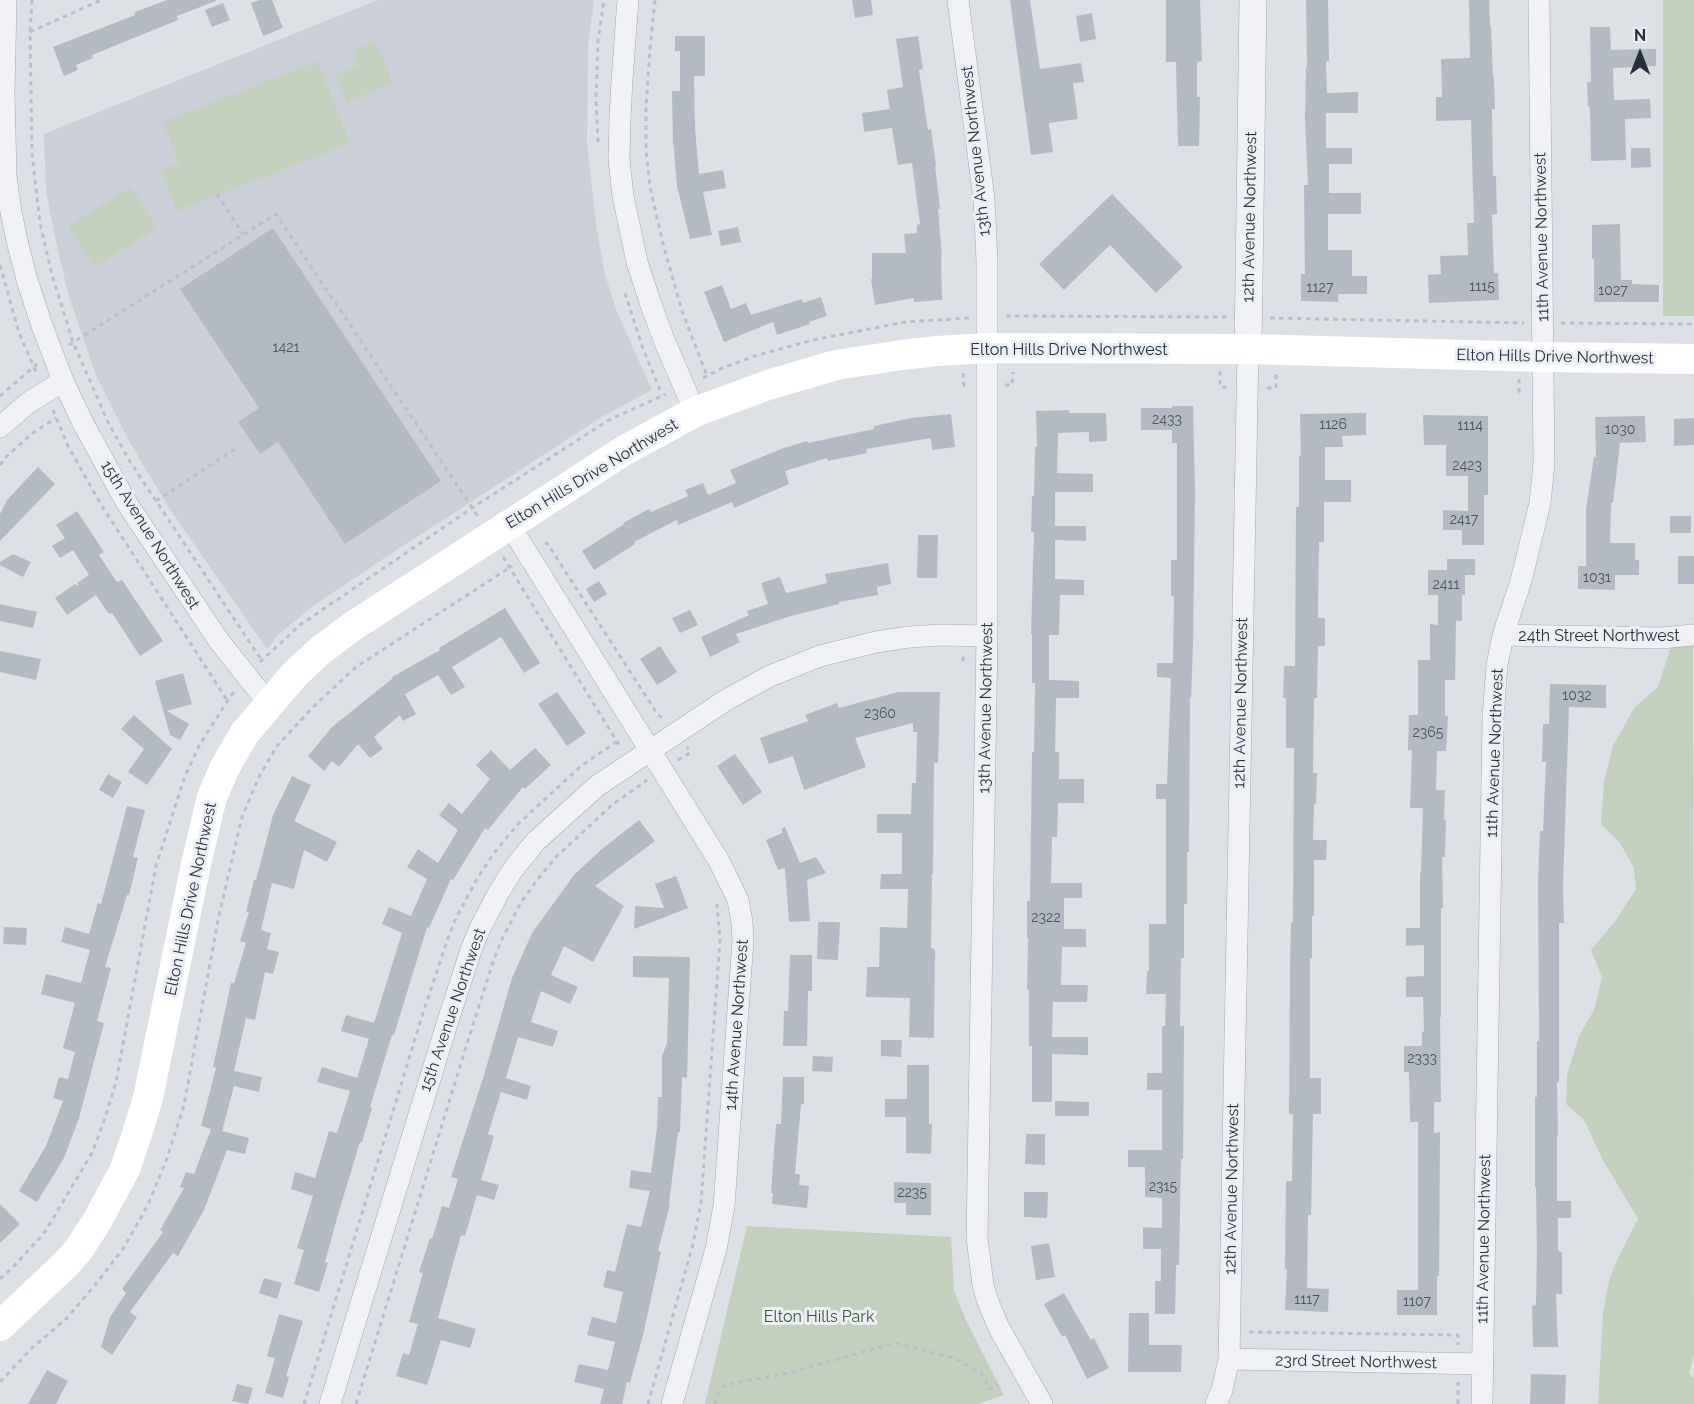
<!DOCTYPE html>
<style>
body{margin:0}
#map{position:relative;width:1694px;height:1404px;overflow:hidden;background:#dde1e6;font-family:Raleway,sans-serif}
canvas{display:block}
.north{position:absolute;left:1610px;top:24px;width:60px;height:60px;-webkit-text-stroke:4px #ecf0f4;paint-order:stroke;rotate:0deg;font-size:16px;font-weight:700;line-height:24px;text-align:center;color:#272f3c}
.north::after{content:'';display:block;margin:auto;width:21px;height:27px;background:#272f3c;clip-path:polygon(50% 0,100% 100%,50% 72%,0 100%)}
</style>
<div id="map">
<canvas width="1694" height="1404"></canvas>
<div class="north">N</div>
</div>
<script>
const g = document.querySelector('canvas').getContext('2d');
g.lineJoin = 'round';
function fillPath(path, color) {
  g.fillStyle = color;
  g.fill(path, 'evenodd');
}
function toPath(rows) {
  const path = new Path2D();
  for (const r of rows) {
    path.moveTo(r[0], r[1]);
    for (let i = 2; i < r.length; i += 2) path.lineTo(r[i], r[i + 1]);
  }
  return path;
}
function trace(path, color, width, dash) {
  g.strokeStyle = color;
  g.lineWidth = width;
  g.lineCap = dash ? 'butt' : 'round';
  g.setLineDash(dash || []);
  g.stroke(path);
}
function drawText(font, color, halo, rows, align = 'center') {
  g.font = font + ' Raleway,sans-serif';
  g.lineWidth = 6;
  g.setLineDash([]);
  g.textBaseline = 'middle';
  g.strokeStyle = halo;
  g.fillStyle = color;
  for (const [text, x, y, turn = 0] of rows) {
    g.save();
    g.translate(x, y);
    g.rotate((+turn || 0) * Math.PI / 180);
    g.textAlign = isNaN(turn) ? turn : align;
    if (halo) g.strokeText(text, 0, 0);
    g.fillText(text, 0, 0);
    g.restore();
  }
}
const built = toPath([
 [378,0,594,0,588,47,587,143,597,231,605,275,617,312,652,390,605,415,389,555,313,606,278,635,267,649,169,508,129,441,96,375,69,297,56,242,46,191,44,134]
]);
const green = toPath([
 [1663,0,1694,0,1694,316,1663,316],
 [375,40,393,83,347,102,335,75,357,65,352,51],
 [318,61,350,143,177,211,161,171,179,163,163,122],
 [131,187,157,228,94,267,68,226],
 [1693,622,1694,1354,1689,1373,1694,1378,1694,1404,1598,1404,1603,1313,1609,1280,1619,1256,1638,1219,1603,1160,1584,1120,1566,1104,1567,1075,1579,1036,1594,1010,1602,977,1591,950,1616,920,1636,889,1634,868,1620,843,1601,824,1604,781,1613,746,1634,708,1658,687,1671,646],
 [747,1226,951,1237,954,1291,966,1320,1004,1395,977,1404,705,1404]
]);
const building = toPath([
 [167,0,216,0,216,1,177,16,178,20,92,55,93,58,76,65,78,70,64,76,53,47,135,15,135,12],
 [260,0,272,0,283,28,263,36,251,3],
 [852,0,871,0,873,15,855,18],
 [1010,0,1030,0,1040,69,1081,63,1084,82,1073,83,1078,119,1049,123,1053,152,1031,155],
 [1166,0,1200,0,1202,61,1197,62,1197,97,1200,97,1199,146,1178,146,1176,62,1166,62],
 [1306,0,1328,0,1329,61,1326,61,1327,93,1358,92,1358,113,1326,113,1326,148,1352,148,1352,164,1329,164,1329,193,1361,193,1361,214,1328,214,1328,250,1352,250,1352,276,1367,276,1367,294,1338,294,1338,302,1301,301,1301,274,1305,274,1304,185,1308,185,1305,120,1306,67,1307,67],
 [1469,0,1489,0,1490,26,1491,26,1493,77,1494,77,1495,109,1492,109,1493,176,1496,176,1497,214,1492,215,1494,273,1498,273,1499,300,1429,303,1428,275,1441,274,1440,256,1468,255,1467,223,1474,223,1471,120,1436,121,1436,97,1442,97,1441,59,1470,58],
 [223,3,230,20,212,27,205,10],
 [1092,13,1096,39,1080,42,1076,16],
 [1590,27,1610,27,1611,50,1656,49,1656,66,1613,68,1614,100,1650,99,1651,118,1625,119,1626,160,1591,161,1590,107,1588,107,1587,82,1591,82],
 [675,36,705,36,705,76,694,76,695,128,699,174,723,170,726,188,703,192,712,235,690,239,677,186,673,140,672,91,680,91,680,51,675,51],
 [918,36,923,69,919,70,928,130,931,129,936,165,935,165,940,209,938,209,942,257,941,257,942,300,914,302,914,298,875,305,871,279,872,279,872,253,906,253,904,234,917,233,917,225,920,224,912,163,898,165,892,128,864,132,862,113,890,109,887,90,903,87,896,39],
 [1631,148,1650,148,1651,167,1631,168],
 [1112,194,1183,267,1156,293,1110,245,1064,290,1039,264],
 [1620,224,1621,280,1632,280,1632,284,1659,285,1659,302,1594,302,1594,259,1592,259,1592,225],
 [738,227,741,242,721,246,718,231],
 [273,228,441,481,345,544,278,442,260,454,238,422,259,408,180,289],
 [722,285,731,309,746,303,751,315,802,299,803,303,821,297,827,316,809,322,810,324,777,335,773,322,724,342,704,292],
 [1172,406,1193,406,1195,491,1193,646,1191,698,1190,698,1189,852,1187,852,1187,904,1184,904,1184,958,1181,958,1180,1026,1184,1026,1183,1159,1181,1159,1179,1265,1176,1265,1175,1314,1155,1314,1155,1281,1161,1281,1161,1249,1143,1249,1143,1227,1162,1228,1162,1198,1145,1197,1145,1167,1128,1167,1128,1150,1162,1150,1162,1090,1147,1090,1147,1073,1162,1073,1162,1026,1165,1026,1166,994,1146,994,1147,971,1149,971,1149,924,1166,924,1166,799,1156,799,1156,784,1167,784,1171,678,1157,677,1157,663,1173,663,1174,596,1171,596,1171,560,1177,560,1177,443,1172,443,1172,430,1141,430,1141,408,1172,408],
 [1069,410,1069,413,1106,413,1107,441,1089,442,1089,432,1058,433,1057,473,1093,474,1093,492,1055,492,1055,526,1086,526,1086,541,1055,540,1055,579,1084,580,1084,595,1060,595,1059,635,1049,635,1049,680,1079,681,1079,698,1056,698,1055,752,1059,752,1059,779,1084,779,1084,803,1058,803,1057,837,1052,837,1051,883,1082,883,1082,898,1064,898,1064,929,1086,929,1086,947,1062,947,1061,985,1088,985,1087,1002,1053,1002,1052,1037,1088,1037,1088,1055,1052,1054,1052,1102,1032,1102,1032,1046,1029,1046,1029,990,1027,990,1028,938,1027,938,1027,901,1030,901,1032,752,1034,752,1035,683,1032,683,1032,634,1031,634,1034,532,1031,532,1032,496,1034,496,1035,447,1037,447,1036,411],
 [1366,413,1366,435,1342,436,1343,447,1325,447,1325,480,1351,480,1351,502,1324,502,1324,542,1319,542,1318,618,1325,618,1325,646,1318,646,1317,698,1314,698,1313,773,1317,773,1316,804,1314,804,1313,840,1327,840,1326,860,1314,860,1314,916,1312,916,1312,958,1310,958,1310,1078,1321,1078,1321,1114,1313,1114,1311,1215,1308,1215,1307,1288,1329,1289,1328,1312,1285,1310,1287,1269,1285,1269,1286,1181,1292,1181,1293,1114,1289,1114,1290,964,1291,922,1293,922,1294,748,1286,748,1286,698,1283,698,1284,666,1295,666,1296,507,1299,507,1299,455,1301,456,1300,414],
 [951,414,955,447,932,450,931,438,866,449,867,453,828,461,827,458,785,471,789,484,734,508,732,502,678,525,677,520,634,542,635,544,594,570,582,551,624,524,623,523,649,509,651,512,688,496,685,490,703,483,708,495,736,483,730,470,781,449,807,441,808,443,874,429,874,426,911,418],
 [1423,415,1488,416,1488,495,1484,495,1484,545,1462,545,1462,530,1443,530,1443,510,1468,511,1468,476,1446,476,1446,445,1424,445],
 [1645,416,1646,442,1620,443,1613,503,1611,503,1610,543,1635,543,1635,560,1639,560,1639,575,1615,575,1615,590,1578,589,1578,566,1586,566,1586,509,1594,457,1596,457,1595,417],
 [1694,418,1694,445,1674,446,1674,419],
 [38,467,55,484,0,541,0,514,7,500],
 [77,511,104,552,99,555,117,582,122,580,163,641,140,656,112,613,109,614,96,595,67,615,55,598,75,584,79,586,77,583,89,575,73,550,60,558,52,546,65,538,56,525],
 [1670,516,1691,516,1691,533,1670,533],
 [918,535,938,535,937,578,917,578],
 [13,554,31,562,23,577,0,565,0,562],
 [1678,556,1694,556,1694,584,1678,584],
 [1447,559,1475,559,1475,575,1465,575,1465,595,1462,595,1462,621,1456,621,1455,680,1445,680,1445,716,1448,716,1446,751,1437,751,1436,790,1445,790,1444,820,1446,820,1445,857,1442,857,1443,908,1441,908,1441,1017,1440,1017,1441,1102,1434,1102,1434,1133,1440,1132,1439,1276,1437,1276,1437,1315,1397,1315,1397,1290,1418,1290,1418,1122,1410,1122,1409,1072,1404,1072,1404,1046,1422,1046,1422,1032,1424,1032,1423,997,1406,997,1406,977,1424,976,1424,945,1406,946,1406,928,1420,928,1420,873,1421,873,1423,808,1410,808,1412,750,1408,750,1409,715,1418,715,1418,660,1430,660,1430,624,1438,625,1438,595,1428,595,1428,570,1447,570],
 [888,563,891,584,877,587,878,595,839,602,839,604,791,616,736,634,740,642,710,657,701,637,749,615,747,611,768,604,761,583,780,577,786,593,827,583,825,574],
 [599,581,607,594,594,602,586,589],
 [0,604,37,612,33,628,0,621],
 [505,608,540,663,524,673,501,637,452,667,465,687,451,695,438,675,405,694,416,714,403,721,400,715,374,737,383,749,370,758,358,744,339,767,332,761,324,771,308,756,332,727,393,678,392,677,440,650,439,648],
 [690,610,698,625,680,633,672,618],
 [660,646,677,672,657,685,640,659],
 [0,651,41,659,36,680,0,672],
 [183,673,192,704,167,711,189,724,180,740,170,735,155,681],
 [1550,684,1606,685,1606,708,1569,707,1563,886,1564,923,1559,923,1559,1082,1557,1082,1558,1135,1557,1135,1557,1201,1571,1201,1571,1218,1558,1218,1558,1251,1562,1252,1562,1294,1556,1294,1558,1347,1533,1347,1532,1306,1536,1305,1537,1251,1536,1187,1535,1187,1535,1097,1537,1097,1537,1041,1539,1041,1538,880,1540,831,1543,831,1546,762,1542,762,1543,724,1549,724],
 [557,692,586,733,567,746,538,704],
 [898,692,940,692,938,763,934,763,933,874,932,874,931,948,935,949,934,1038,909,1037,910,998,866,997,867,967,879,967,880,927,907,928,908,889,880,889,881,874,902,874,902,833,877,833,877,814,911,814,912,783,916,783,917,732,913,732,913,723,855,738,866,767,804,790,793,756,769,764,760,738,808,721,805,715,837,703,839,708],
 [134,715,172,749,147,785,128,772,144,749,121,729],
 [535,748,551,765,525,789,523,787,488,830,485,828,453,880,451,879,429,928,427,927,394,1035,392,1035,370,1107,372,1108,362,1142,360,1142,339,1211,325,1262,328,1263,319,1292,294,1284,304,1250,297,1248,313,1196,291,1189,295,1172,315,1178,329,1131,337,1133,350,1091,317,1082,322,1067,357,1078,369,1039,341,1031,346,1015,374,1023,402,933,382,924,389,907,411,916,427,879,407,867,418,849,438,863,458,830,439,815,449,803,462,814,490,779,476,765,491,750,510,770],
 [735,754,762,792,743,805,717,766],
 [108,774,122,782,113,798,99,790],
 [292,776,311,785,294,821,337,842,327,862,304,850,294,889,272,883,261,930,271,933,267,949,279,952,273,974,265,972,255,1020,246,1018,234,1071,262,1077,259,1092,234,1086,222,1131,249,1138,245,1154,227,1150,204,1210,178,1256,173,1253,130,1312,137,1317,112,1355,101,1347,110,1317,126,1293,122,1289,163,1232,160,1230,184,1188,180,1187,186,1172,194,1174,211,1129,201,1126,216,1068,213,1067,231,983,234,983,246,943,240,941,249,912,246,912,254,880,256,880,273,815],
 [127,806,145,810,133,857,138,858,129,895,127,895,105,967,111,968,97,1021,104,1023,79,1118,64,1158,37,1202,19,1191,46,1146,63,1101,53,1098,59,1077,68,1079,75,1052,63,1048,75,1003,41,994,46,974,81,983,90,950,61,942,65,927,89,934,98,903,101,904],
 [639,820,655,841,595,886,624,906,593,962,564,946,551,975,578,987,570,1004,541,991,531,1022,558,1031,553,1047,518,1037,506,1078,531,1086,527,1100,501,1092,488,1134,494,1136,481,1180,499,1185,494,1200,477,1195,465,1236,461,1235,438,1318,476,1329,470,1348,441,1340,427,1385,396,1376,403,1353,409,1355,418,1324,409,1322,423,1273,419,1272,430,1238,432,1239,442,1206,449,1208,458,1179,451,1177,484,1075,512,978,532,933,574,875,602,849],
 [785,827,800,863,816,857,826,873,807,880,810,921,789,922,785,868,778,870,766,840,782,833,782,828],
 [676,876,688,908,634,929,635,906,664,908,655,884],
 [818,922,840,922,838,960,817,959],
 [4,927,27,928,26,945,3,944],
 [790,955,812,955,812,991,808,991,807,1046,783,1046,784,1011,788,1011],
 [633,956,690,957,687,1078,682,1077,680,1132,678,1132,669,1203,670,1204,658,1251,661,1252,644,1331,630,1383,627,1382,622,1404,600,1404,604,1389,574,1382,579,1364,608,1370,615,1342,587,1335,592,1317,616,1323,623,1292,603,1287,607,1270,615,1272,627,1224,641,1227,650,1191,629,1188,631,1170,651,1173,657,1128,658,1097,662,1097,662,1056,667,1043,669,978,633,977],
 [881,1040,902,1040,901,1057,881,1056],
 [813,1056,833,1057,832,1072,812,1071],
 [907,1065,929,1065,929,1124,932,1124,931,1154,906,1153,906,1117,885,1117,885,1099,907,1099],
 [783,1077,804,1077,804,1104,801,1104,795,1174,800,1174,799,1185,809,1186,807,1208,772,1204,773,1193,771,1193,776,1124,781,1124],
 [1055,1101,1089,1102,1089,1116,1055,1116],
 [1026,1134,1045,1134,1045,1165,1025,1164],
 [894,1182,931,1183,931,1215,906,1215,906,1203,894,1203],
 [1024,1192,1048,1192,1047,1218,1024,1217],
 [0,1204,20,1224,0,1243],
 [1049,1243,1055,1277,1036,1280,1031,1246],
 [264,1278,282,1283,277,1299,259,1293],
 [1064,1293,1091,1340,1094,1338,1109,1368,1087,1379,1065,1335,1062,1337,1044,1304],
 [1129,1313,1149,1313,1149,1345,1182,1345,1181,1372,1128,1372],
 [279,1314,303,1321,286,1376,289,1377,283,1398,265,1393,275,1358,267,1356],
 [47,1370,68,1381,56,1404,28,1404],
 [1531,1374,1566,1375,1565,1404,1530,1404],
 [237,1384,253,1388,248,1404,232,1401]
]);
const path = toPath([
 [32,0,30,32,32,153,40,223,52,275,73,342,108,422,129,460,262,661],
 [655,0,650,49,646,106,646,150,650,187,663,244,682,311,707,376],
 [30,32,101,0],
 [598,142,596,101,598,40,604,0],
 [217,194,243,234],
 [0,265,19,333,37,374],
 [625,293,642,346,662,395],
 [1006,316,1227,317],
 [1270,318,1524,323],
 [1561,323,1694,324],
 [69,345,276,214,479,518],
 [1220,371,1220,387,1227,387],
 [963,373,964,386,968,386],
 [703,378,722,368,758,355,813,340,905,322,969,318],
 [1519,379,1519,392,1524,392],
 [1005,385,1012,385,1013,372],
 [1267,388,1276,388,1276,374],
 [0,396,37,364],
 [53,410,68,446,100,503,227,700],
 [0,465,7,456,34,432,56,418],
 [156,501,235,449],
 [545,544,547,543,658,715,665,720],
 [503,557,621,748],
 [963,661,963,653],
 [260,662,300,625,472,508,609,420,666,394],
 [678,760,690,753,687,747],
 [0,1279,14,1266,45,1232,92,1153,104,1121,116,1082,156,866,172,816,185,776,200,744,228,700,234,692],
 [1249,1332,1458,1335,1458,1345],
 [0,1382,32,1348,67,1318,95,1285,123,1249,148,1205,167,1158,184,1105,218,920,242,817,259,777,277,746,314,706,356,667,512,566],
 [304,1404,421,1019,447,941,456,918,477,879,494,853,518,824,581,766,616,742],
 [356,1404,470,1034,494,959,502,939,520,904,535,883,555,858,612,805,647,780],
 [648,1404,693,1244,701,1203,720,940,717,904],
 [715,1404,718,1393,722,1387,730,1384,788,1373,896,1343,954,1358,982,1374,990,1389,999,1385],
 [1458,1404,1458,1382]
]);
const minor = toPath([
 [6,0,4,94,6,176,11,212,18,245,27,280,41,323,63,381,83,423,126,502,219,641,269,704],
 [628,0,622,80,620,118,619,160,623,196,637,262,650,302,664,340,695,412],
 [958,0,984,199,987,261,987,636,977,1238,983,1285,988,1302,999,1328,1042,1404],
 [0,427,28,403,63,381],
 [509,524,719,861,738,900,742,922,743,940,724,1206,716,1249,672,1404],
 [1503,635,1661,638,1694,635],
 [1229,1359,1482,1364],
 [330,1404,446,1027,471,950,480,928,499,892,514,868,536,841,597,786,726,700,770,676,820,656,876,642,909,637,940,635,987,636],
 [1216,1404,1222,1390,1229,1359,1248,349],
 [1482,1404,1493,718,1495,691,1497,665,1503,635,1521,581,1540,503,1544,463,1539,0]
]);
const tertiary = toPath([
 [1248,349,1253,0]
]);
const secondary = toPath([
 [0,1326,67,1263,79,1249,96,1223,125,1169,136,1137,148,1098,196,864,212,797,224,769,244,734,295,674,321,650,353,626,625,450,695,412,768,385,836,365,902,355,937,351,987,348,1248,349,1544,357,1694,359]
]);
const numberNames = [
 ["1115",1482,287],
 ["1127",1320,288],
 ["1027",1613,291],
 ["1421",286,348],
 ["2433",1167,420],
 ["1126",1333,425],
 ["1114",1470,426],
 ["1030",1620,430],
 ["2423",1467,466],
 ["2417",1464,520],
 ["1031",1597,578],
 ["2411",1446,585],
 ["1032",1577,696],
 ["2360",880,714],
 ["2365",1428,733],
 ["2322",1046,918],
 ["2333",1422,1059],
 ["2315",1163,1187],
 ["2235",912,1193],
 ["1117",1307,1300],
 ["1107",1417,1302]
];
const streetNames = [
 ["13th Avenue Northwest",976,151,-96],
 ["12th Avenue Northwest",1250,217,-89],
 ["11th Avenue Northwest",1542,237,-91],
 ["Elton Hills Drive Northwest",1069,350],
 ["Elton Hills Drive Northwest",1555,357,1],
 ["Elton Hills Drive Northwest",592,474,-31],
 ["15th Avenue Northwest",150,535,58],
 ["24th Street Northwest",1599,636],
 ["12th Avenue Northwest",1241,703,-89],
 ["13th Avenue Northwest",986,708,-89],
 ["11th Avenue Northwest",1495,753,-88],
 ["Elton Hills Drive Northwest",191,899,-78],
 ["15th Avenue Northwest",453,1010,-71],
 ["14th Avenue Northwest",737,1025,-86],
 ["12th Avenue Northwest",1232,1189,-89],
 ["11th Avenue Northwest",1484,1239,-89],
 ["23rd Street Northwest",1356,1362,1]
];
const parkNames = [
 ["Elton Hills Park",819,1317]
];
fillPath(built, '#cbd0d8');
fillPath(green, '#c3d0be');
fillPath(building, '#b4bac3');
trace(minor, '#a3a8b0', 22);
trace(tertiary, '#a3a8b0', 28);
trace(path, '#bbbfc5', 3, [4.5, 4.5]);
trace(minor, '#eff1f5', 21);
trace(tertiary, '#eff1f5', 27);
trace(secondary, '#fff', 30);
drawText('14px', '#4a525e', null, numberNames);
drawText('16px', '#272f3c', '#ecf0f4', streetNames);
drawText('16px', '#3c5735', '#ecf0f4', parkNames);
</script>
